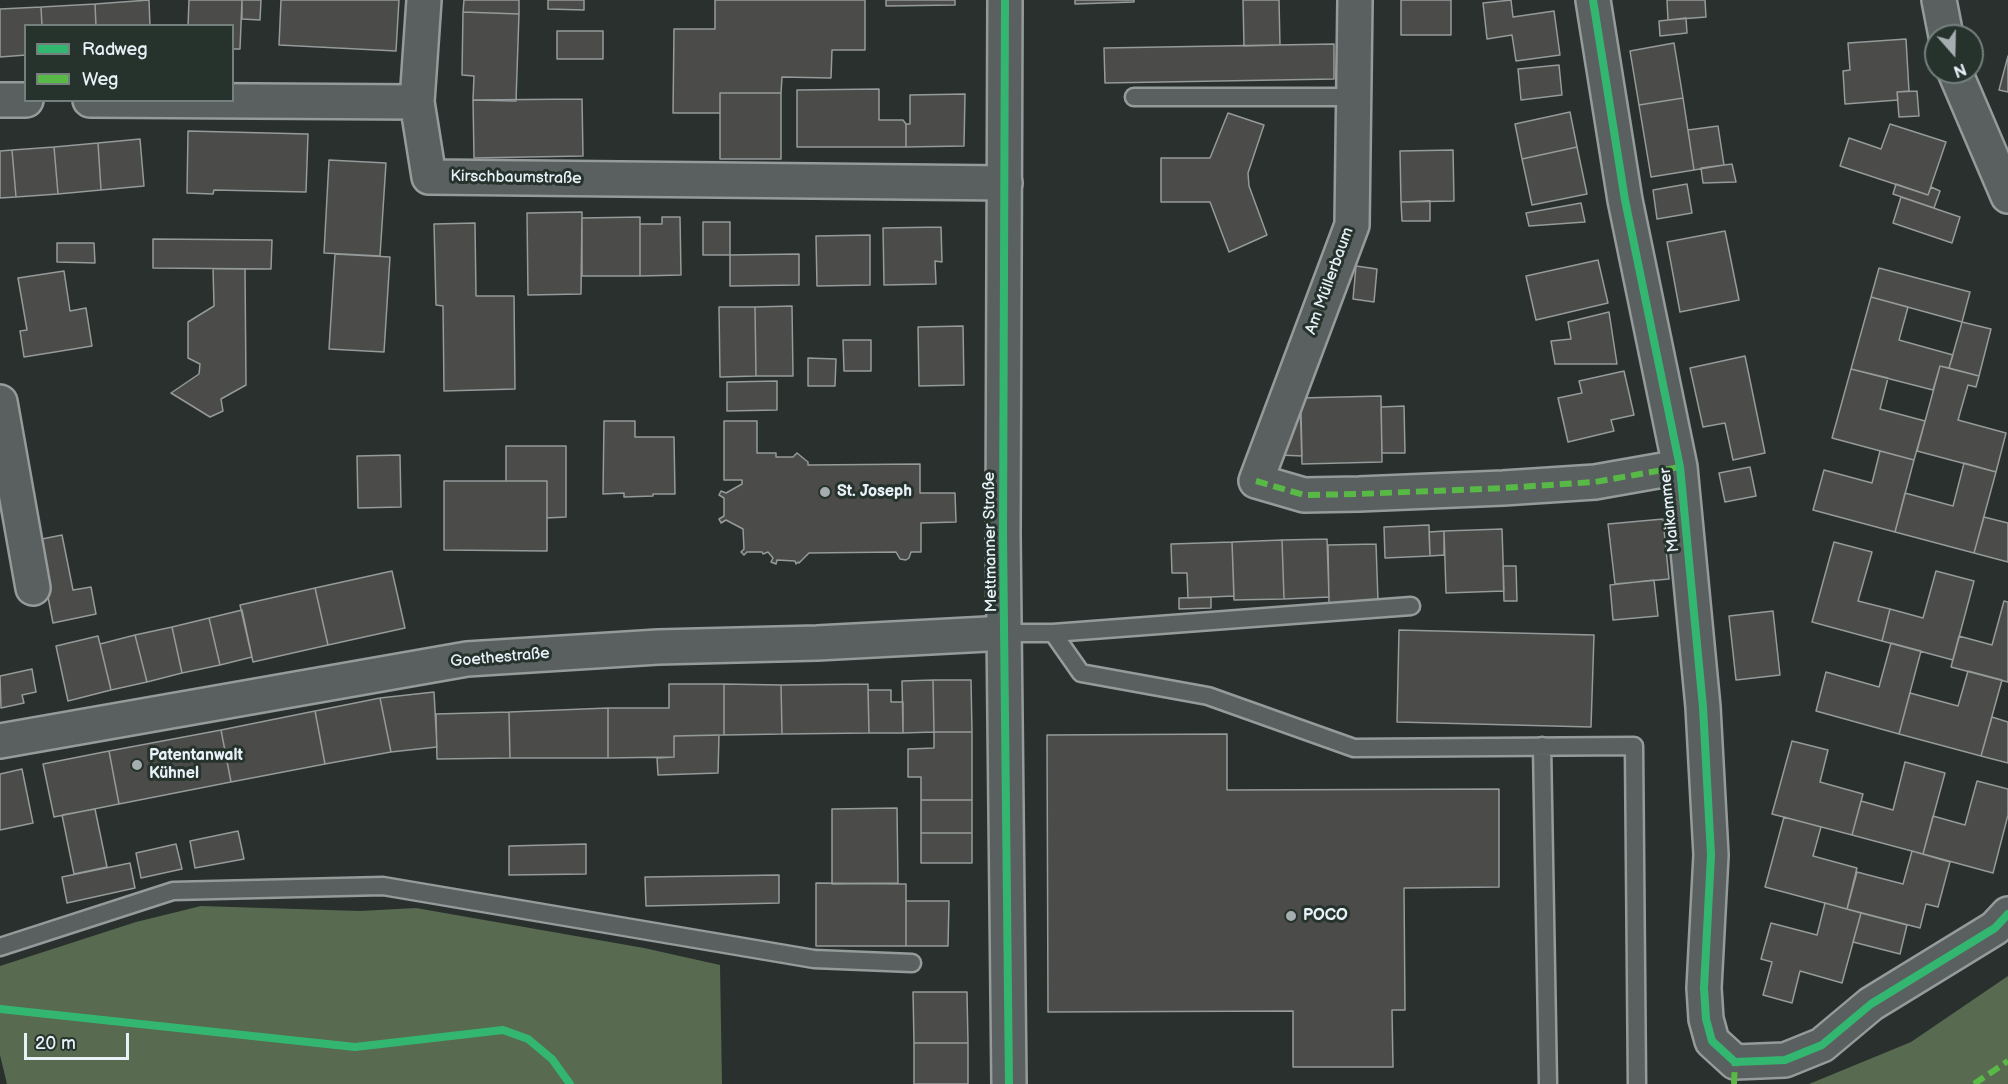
<!DOCTYPE html>
<meta charset="utf-8">
<style>
body{margin:0}
#map{position:relative;width:2008px;height:1084px;overflow:hidden;background:#29302d;font-family:"Balsamiq Sans",sans-serif}
canvas{display:block}
.legend{position:absolute;left:24px;top:24px;width:210px;height:78px;box-sizing:border-box;background:#26332d;border:2px solid #747f7e;margin:0;padding:8px 10px;list-style:none;font-size:18px;color:#e8f1f8}
.legend li{display:flex;align-items:center;gap:12px;height:30px}
.legend b{width:30px;border:2px solid #747f7e}
.north{position:absolute;left:1924px;top:24px;width:60px;height:60px;box-sizing:border-box;background:#26332d;border:2px solid #747f7e;border-radius:50%;rotate:160deg;font-size:16px;font-weight:700;line-height:24px;text-align:center;color:#e8f1f8}
.north::after{content:'';display:block;margin:auto;width:21px;height:27px;background:#a5adb1;clip-path:polygon(50% 0,100% 100%,50% 72%,0 100%)}
.scale{position:absolute;left:24px;top:1033px;width:105px;height:27px;box-sizing:border-box;border:3px solid #e8f1f8;border-top:0;padding-left:8px;font-size:18px;line-height:21px;white-space:nowrap;color:#e8f1f8;-webkit-text-stroke:4px #26332d;paint-order:stroke}
</style>
<div id="map">
<canvas width="2008" height="1084"></canvas>
<ul class="legend">
<li><b style="height:8px;background:#33b770"></b>Radweg</li>
<li><b style="height:8px;background:#58b947"></b>Weg</li>
</ul>
<div class="north">N</div>
<div class="scale">20 m</div>
</div>
<script>
const g = document.querySelector('canvas').getContext('2d');
g.lineJoin = 'round';
function fillPath(path, color) {
  g.fillStyle = color;
  g.fill(path, 'evenodd');
}
function toPath(rows) {
  const path = new Path2D();
  for (const r of rows) {
    path.moveTo(r[0], r[1]);
    for (let i = 2; i < r.length; i += 2) path.lineTo(r[i], r[i + 1]);
  }
  return path;
}
function trace(path, color, width, dash) {
  g.strokeStyle = color;
  g.lineWidth = width;
  g.lineCap = dash ? 'butt' : 'round';
  g.setLineDash(dash || []);
  g.stroke(path);
}
function drawText(font, color, halo, rows, align = 'center') {
  g.font = font + ' "Balsamiq Sans",sans-serif';
  g.lineWidth = 6;
  g.setLineDash([]);
  g.textBaseline = 'middle';
  g.strokeStyle = halo;
  g.fillStyle = color;
  for (const [text, x, y, turn = 0] of rows) {
    g.save();
    g.translate(x, y);
    g.rotate((+turn || 0) * Math.PI / 180);
    g.textAlign = isNaN(turn) ? turn : align;
    if (halo) g.strokeText(text, 0, 0);
    g.fillText(text, 0, 0);
    g.restore();
  }
}
const green = toPath([
 [201,906,360,911,416,908,644,948,720,965,722,1084,7,1084,0,1055,0,966,136,922],
 [2008,976,2008,1084,1809,1084,1911,1042]
]);
const building = toPath([
 [149,0,150,26,96,26,95,4,149,0],
 [189,0,242,0,240,49,232,49,232,26,188,26,189,0],
 [242,0,261,0,260,20,242,19,242,0],
 [281,0,399,0,396,51,279,45,281,0],
 [464,0,519,0,519,14,463,12,464,0],
 [548,0,584,0,584,10,548,9,548,0],
 [715,0,865,0,865,50,832,50,831,78,782,77,781,93,720,93,720,113,673,113,674,29,715,29,715,0],
 [886,0,955,0,955,5,886,6,886,0],
 [1075,0,1134,0,1134,2,1075,4,1075,0],
 [1243,0,1279,0,1280,45,1244,46,1243,0],
 [1401,0,1451,0,1451,35,1401,35,1401,0],
 [1511,0,1513,17,1554,11,1560,55,1516,61,1512,35,1487,39,1483,3,1511,0],
 [1667,0,1705,0,1706,17,1668,20,1667,0],
 [95,4,96,26,42,26,41,7,95,4],
 [41,7,42,26,26,26,26,55,0,57,0,9,41,7],
 [463,12,519,14,516,101,473,100,474,76,462,75,463,12],
 [1686,18,1687,33,1660,36,1659,21,1686,18],
 [557,31,603,31,603,59,557,59,557,31],
 [1906,39,1909,91,1897,92,1898,100,1845,104,1843,71,1850,70,1848,43,1906,39],
 [1674,43,1683,98,1639,105,1630,51,1674,43],
 [1334,44,1334,79,1105,83,1104,48,1334,44],
 [2008,56,2008,92,1999,90,2008,56],
 [1559,65,1562,95,1521,100,1518,69,1559,65],
 [879,89,879,120,903,120,906,124,906,147,797,147,797,90,879,89],
 [1917,91,1919,116,1899,117,1897,92,1917,91],
 [720,93,781,93,781,159,720,159,720,93],
 [965,94,964,146,906,147,906,124,910,124,910,95,965,94],
 [1683,98,1694,170,1651,177,1639,105,1683,98],
 [582,99,583,156,474,158,473,100,582,99],
 [1570,112,1577,147,1522,159,1515,124,1570,112],
 [1228,113,1264,125,1248,173,1249,186,1267,235,1229,252,1210,202,1161,202,1161,158,1210,158,1228,113],
 [1890,124,1946,142,1928,195,1840,166,1849,138,1881,149,1890,124],
 [1718,126,1724,165,1694,170,1688,130,1718,126],
 [188,131,308,134,306,192,214,190,213,194,187,193,188,131],
 [140,139,144,186,101,190,98,143,140,139],
 [98,143,101,190,58,194,54,147,98,143],
 [54,147,58,194,16,197,12,150,54,147],
 [1577,147,1587,194,1532,205,1522,159,1577,147],
 [12,150,16,197,0,198,0,151,12,150],
 [1453,150,1454,201,1401,202,1400,151,1453,150],
 [329,160,386,163,380,256,324,253,329,160],
 [1732,164,1736,182,1703,183,1701,168,1732,164],
 [1687,184,1692,213,1657,219,1653,190,1687,184],
 [1896,184,1928,195,1931,187,1940,191,1934,208,1893,194,1896,184],
 [1901,197,1960,217,1952,243,1893,223,1901,197],
 [1430,201,1430,221,1402,221,1401,202,1430,201],
 [1581,203,1585,222,1529,226,1526,213,1581,203],
 [582,212,581,294,528,295,527,213,582,212],
 [640,217,640,276,582,276,582,218,640,217],
 [662,217,680,217,681,275,640,276,640,224,662,224,662,217],
 [703,222,730,222,730,255,703,255,703,222],
 [475,223,476,296,514,296,515,389,444,391,443,306,436,305,434,224,475,223],
 [941,227,942,262,935,261,936,284,884,285,883,228,941,227],
 [1725,231,1739,300,1680,312,1667,242,1725,231],
 [870,235,870,285,817,286,816,236,870,235],
 [153,239,272,240,271,269,153,268,153,239],
 [57,243,94,243,95,263,57,262,57,243],
 [335,254,390,257,384,352,329,349,335,254],
 [799,254,799,285,730,286,730,255,799,254],
 [1598,260,1608,303,1536,320,1526,276,1598,260],
 [1356,266,1377,269,1374,302,1353,299,1356,266],
 [1879,268,1970,292,1962,322,1871,297,1879,268],
 [213,269,245,269,246,385,221,399,223,411,210,417,171,393,199,374,200,364,188,358,188,322,214,306,213,269],
 [64,271,70,311,86,308,92,346,24,357,20,331,27,330,18,278,64,271],
 [1871,297,1908,307,1899,340,1953,355,1949,368,1940,366,1933,390,1851,369,1871,297],
 [792,306,793,376,756,376,755,307,792,306],
 [719,307,755,307,756,376,720,377,719,307],
 [1609,312,1617,364,1555,364,1551,341,1571,339,1568,322,1609,312],
 [1962,322,1991,329,1979,376,1949,368,1962,322],
 [963,326,964,385,919,386,918,327,963,326],
 [843,340,871,340,871,371,844,371,843,340],
 [1745,356,1765,453,1733,460,1725,423,1703,427,1690,368,1745,356],
 [808,358,836,359,835,386,808,386,808,358],
 [1940,366,1979,376,1976,387,1968,385,1958,420,2006,433,1996,472,1917,451,1940,366],
 [1851,369,1888,378,1880,409,1925,421,1914,460,1832,438,1851,369],
 [1624,371,1634,415,1611,420,1614,431,1568,442,1558,398,1582,393,1579,381,1624,371],
 [777,381,777,410,727,411,727,382,777,381],
 [1381,396,1382,462,1302,464,1300,398,1381,396],
 [1404,406,1405,453,1382,453,1381,407,1404,406],
 [1301,413,1302,456,1279,455,1292,414,1301,413],
 [604,421,635,421,635,437,674,437,675,494,653,494,653,496,624,497,624,493,603,494,604,421],
 [724,421,757,421,757,453,776,453,776,457,793,457,797,453,808,462,808,465,920,464,920,493,955,493,956,522,921,523,921,552,911,552,909,558,906,560,900,559,896,552,809,553,799,563,798,562,796,564,795,561,777,560,776,564,771,562,773,558,768,552,763,554,762,552,747,552,744,555,741,552,744,549,743,529,726,520,721,523,719,519,724,516,724,498,719,495,721,491,726,493,742,484,742,480,724,480,724,421],
 [506,446,566,446,566,517,547,518,547,481,506,481,506,446],
 [1880,451,1914,460,1895,532,1813,510,1824,470,1872,483,1880,451],
 [400,455,401,507,358,508,357,456,400,455],
 [1964,463,1996,472,1974,553,1895,532,1905,493,1953,506,1964,463],
 [1750,467,1756,496,1725,502,1719,473,1750,467],
 [444,481,547,481,547,551,444,550,444,481],
 [1984,517,2008,523,2008,562,1974,553,1984,517],
 [1663,519,1669,579,1615,584,1608,524,1663,519],
 [1429,525,1430,556,1385,558,1384,527,1429,525],
 [1502,529,1504,591,1446,593,1444,531,1502,529],
 [1444,531,1444,555,1430,556,1429,532,1444,531],
 [62,535,73,590,91,587,96,614,53,623,37,540,62,535],
 [1327,539,1329,597,1284,599,1282,540,1327,539],
 [1282,540,1284,599,1234,600,1232,542,1282,540],
 [1232,542,1234,596,1188,598,1187,573,1172,573,1171,544,1232,542],
 [1834,542,1872,552,1858,601,1890,609,1882,641,1812,622,1834,542],
 [1376,544,1378,601,1329,603,1328,545,1376,544],
 [1503,566,1516,566,1517,601,1504,601,1503,566],
 [392,571,405,628,328,645,315,588,392,571],
 [1936,571,1974,581,1953,660,1882,641,1890,609,1923,618,1936,571],
 [1654,580,1658,616,1613,620,1610,585,1654,580],
 [315,588,328,645,253,662,240,605,315,588],
 [1211,597,1211,608,1179,609,1179,598,1211,597],
 [2004,601,2008,602,2008,682,1951,667,1959,636,1992,645,2004,601],
 [242,610,252,657,220,665,209,618,242,610],
 [1773,611,1780,675,1736,680,1729,616,1773,611],
 [209,618,220,665,182,673,172,627,209,618],
 [172,627,182,673,147,682,135,635,172,627],
 [1399,630,1594,635,1591,727,1397,722,1399,630],
 [135,635,147,682,111,690,100,644,135,635],
 [98,636,111,690,68,701,56,646,98,636],
 [1891,643,1921,651,1899,734,1816,711,1826,672,1879,687,1891,643],
 [32,669,36,692,22,695,24,703,1,708,0,676,32,669],
 [1968,671,2002,680,1981,756,1899,734,1910,693,1958,706,1968,671],
 [933,680,971,680,972,732,934,732,933,680],
 [933,680,934,732,903,733,902,681,933,680],
 [669,684,724,684,724,735,674,736,674,757,608,758,608,708,669,708,669,684],
 [724,684,781,685,782,734,724,735,724,684],
 [868,684,869,733,782,734,781,685,868,684],
 [868,690,891,690,891,702,903,702,903,733,869,733,868,690],
 [434,692,437,747,391,752,380,698,434,692],
 [380,698,391,752,325,764,315,711,380,698],
 [608,708,608,758,510,758,509,712,608,708],
 [315,711,325,764,231,782,221,730,315,711],
 [509,712,510,758,437,759,436,714,509,712],
 [1992,717,2008,722,2008,763,1981,756,1992,717],
 [221,730,231,782,119,804,109,751,221,730],
 [934,732,972,732,972,800,921,800,921,777,908,777,908,749,934,748,934,732],
 [1227,734,1227,790,1499,789,1499,887,1404,888,1405,1010,1392,1010,1393,1067,1293,1067,1293,1011,1048,1012,1047,735,1227,734],
 [719,735,718,773,658,775,657,758,674,757,674,736,719,735],
 [1792,741,1828,750,1820,782,1863,794,1852,835,1772,814,1792,741],
 [109,751,119,804,54,817,43,764,109,751],
 [1905,762,1945,773,1923,854,1852,835,1861,801,1893,810,1905,762],
 [22,769,33,823,0,830,0,774,22,769],
 [1977,781,2008,789,2008,815,1993,873,1923,854,1933,816,1965,825,1977,781],
 [921,800,972,800,972,833,921,833,921,800],
 [897,808,898,883,832,884,832,809,897,808],
 [95,809,107,867,74,874,62,815,95,809],
 [1784,817,1821,827,1813,856,1857,868,1847,909,1765,887,1784,817],
 [238,831,244,859,195,868,190,841,238,831],
 [921,833,972,833,972,863,921,863,921,833],
 [176,844,182,869,141,878,136,853,176,844],
 [586,844,586,874,509,875,509,846,586,844],
 [1912,851,1950,862,1938,907,1926,904,1920,928,1847,909,1857,872,1903,884,1912,851],
 [130,863,135,888,67,903,62,877,130,863],
 [779,875,779,903,646,906,645,877,779,875],
 [816,883,906,884,906,946,816,946,816,883],
 [906,901,949,901,948,946,906,946,906,901],
 [1825,903,1861,913,1842,983,1800,971,1792,1003,1763,995,1772,962,1761,959,1771,923,1817,935,1825,903],
 [1861,913,1907,925,1900,954,1853,942,1861,913],
 [913,992,967,992,968,1043,914,1043,913,992],
 [914,1043,968,1043,968,1084,914,1084,914,1043]
]);
const lane = toPath([
 [1134,97,1354,97],
 [1006,633,1053,633,1411,606],
 [1053,633,1081,673,1208,696,1354,748,1634,746,1637,1084],
 [1542,746,1548,1084],
 [0,947,173,891,383,886,814,959,912,963]
]);
const street = toPath([
 [1355,0,1352,225,1256,481,1304,495,1359,494,1503,488,1595,482,1680,467],
 [1593,0,1625,200,1680,467,1703,707,1711,855,1704,988,1706,1019,1712,1041,1735,1062,1785,1060,1822,1045,1871,1004,1995,928,2008,914],
 [1939,0,1946,36],
 [1955,72,2008,196],
 [0,100,26,100],
 [90,100,417,102,429,177,1005,183],
 [417,102,424,0],
 [0,402,33,588],
 [0,741,467,659,658,647,817,643,1006,633]
]);
const secondary = toPath([
 [1005,0,1003,534,1009,1084]
]);
const quiet = toPath([
 [1256,481,1304,495,1359,494,1503,488,1595,482,1680,467],
 [1734,1084,1735,1062],
 [1974,1084,2008,1061]
]);
const cycleway = toPath([
 [1005,0,1003,534,1009,1084],
 [1593,0,1625,200,1680,467,1703,707,1711,855,1704,988,1706,1019,1712,1041,1735,1062,1785,1060,1822,1045,1871,1004,1995,928,2008,914],
 [0,1009,355,1047,503,1030,528,1039,552,1059,570,1084]
]);
const markers = [
 [825,492,6,"#a5adb1"],
 [137,765,6,"#a5adb1"],
 [1291,916,6,"#a5adb1"]
];
const streetNames = [
 ["Kirschbaumstraße",516,178,1],
 ["Am Müllerbaum",1330,281,-70],
 ["Maikammer",1670,510,-96],
 ["Mettmanner Straße",991,542,-91],
 ["Goethestraße",500,658,-5]
];
const poiNames = [
 ["St. Joseph",837,492],
 ["Patentanwalt",149,756],
 ["Kühnel",149,774],
 ["POCO",1303,916]
];
fillPath(green, '#586a50');
fillPath(building, '#4b4c49');
trace(building, '#959a9a', 1.5);
trace(lane, '#959a9a', 21);
trace(street, '#959a9a', 38);
trace(secondary, '#959a9a', 38);
trace(lane, '#5a6060', 16);
trace(street, '#5a6060', 33);
trace(secondary, '#5a6060', 33);
trace(quiet, '#58b947', 6, [12, 6]);
trace(cycleway, '#33b770', 8);
for (const [x, y, r, color] of markers) {
  const dot = new Path2D();
  dot.arc(x, y, r, 0, 2 * Math.PI);
  g.fillStyle = color;
  g.fill(dot);
  trace(dot, '#26332d', 2);
}
drawText('16px', '#e8f1f8', '#26332d', streetNames);
drawText('bold 16px', '#e8f1f8', '#26332d', poiNames, 'left');
</script>
